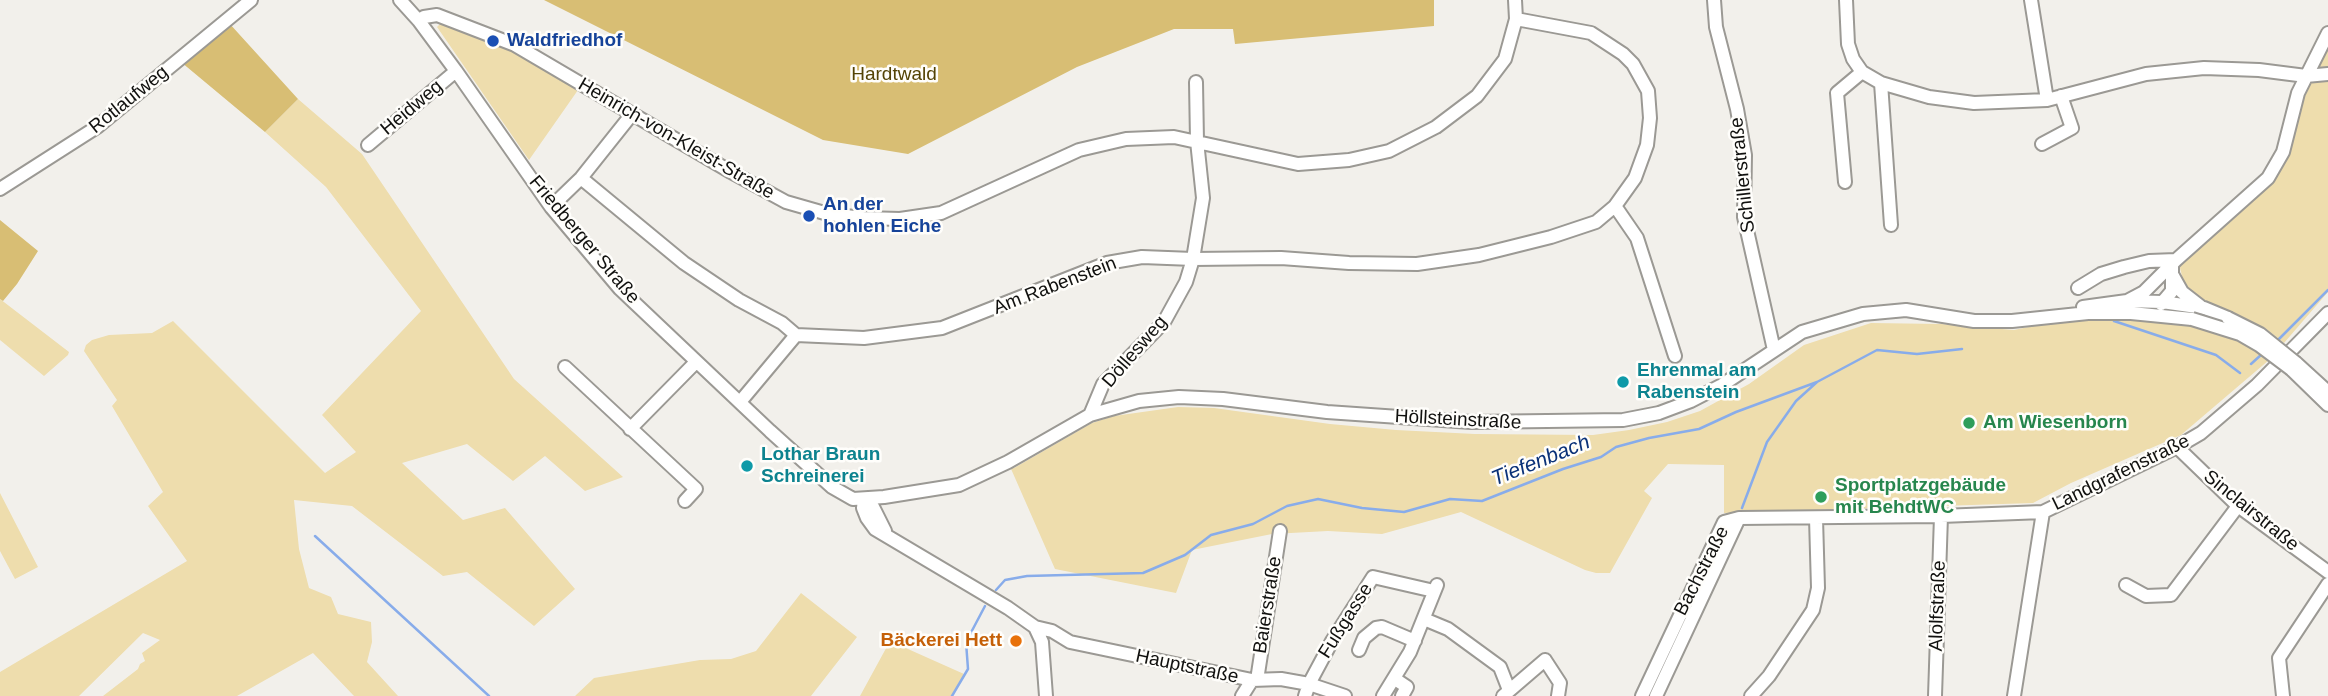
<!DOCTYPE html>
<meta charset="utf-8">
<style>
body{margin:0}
canvas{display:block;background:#f2f0eb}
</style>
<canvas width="2328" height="696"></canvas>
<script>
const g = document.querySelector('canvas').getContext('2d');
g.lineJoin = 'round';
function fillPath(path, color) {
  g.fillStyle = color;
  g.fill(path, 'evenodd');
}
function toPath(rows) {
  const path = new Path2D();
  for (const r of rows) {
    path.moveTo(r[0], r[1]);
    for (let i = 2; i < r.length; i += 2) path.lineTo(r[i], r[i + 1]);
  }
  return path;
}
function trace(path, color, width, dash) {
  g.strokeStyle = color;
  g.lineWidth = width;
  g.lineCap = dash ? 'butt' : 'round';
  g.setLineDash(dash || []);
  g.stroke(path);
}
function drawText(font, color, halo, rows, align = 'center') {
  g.font = font + ' Arial,sans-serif';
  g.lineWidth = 5;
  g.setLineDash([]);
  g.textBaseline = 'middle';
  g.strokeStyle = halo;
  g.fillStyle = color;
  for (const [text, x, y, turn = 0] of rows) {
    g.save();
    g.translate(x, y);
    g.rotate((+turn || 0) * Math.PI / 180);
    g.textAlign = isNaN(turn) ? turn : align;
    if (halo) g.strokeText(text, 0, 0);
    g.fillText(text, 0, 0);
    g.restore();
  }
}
const green = toPath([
 [441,23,515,49,578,90,529,160,437,27],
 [2328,34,2328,292,2284,343,2265,328,2195,297,2184,284,2180,268,2181,260,2223,227,2272,179,2294,112],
 [298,99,362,154,514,379,623,477,585,491,545,456,513,481,467,444,402,463,463,520,505,508,575,589,534,626,467,572,443,576,352,506,294,500,299,549,309,588,331,597,338,614,371,622,372,642,367,662,398,696,354,696,313,653,237,696,103,696,138,669,140,664,145,661,142,653,160,640,143,633,79,696,0,696,0,672,187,561,148,506,163,492,112,406,117,400,84,351,86,345,92,340,109,335,152,333,173,321,325,473,356,452,322,415,421,311,326,187,265,132],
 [0,299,69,352,68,355,44,376,0,340],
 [2067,319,2158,319,2215,329,2253,348,2269,360,2181,435,2071,483,2033,503,1724,513,1724,465,1668,464,1644,491,1652,498,1610,573,1596,573,1585,570,1461,512,1382,534,1328,531,1272,534,1192,550,1176,593,1055,569,1008,462,1014,468,1092,423,1114,416,1178,407,1214,408,1330,424,1396,430,1475,434,1593,435,1629,430,1667,422,1700,411,1749,384,1804,345,1871,323,1941,324,2014,330],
 [0,493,38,567,15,579,0,551],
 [801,593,857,637,811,696,575,696,594,678,700,660,731,659,756,651],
 [890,641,964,674,952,696,860,696]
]);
const forest = toPath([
 [544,0,1434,0,1434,26,1235,44,1233,29,1174,29,1077,67,908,154,823,140],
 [229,23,298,99,265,132,181,62],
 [0,220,38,251,17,284,3,301,0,299]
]);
const stream = toPath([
 [2114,321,2216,355,2240,373],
 [2277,341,2328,290],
 [2251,364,2262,354],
 [1742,508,1767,442,1796,401,1817,382,1877,350,1917,354,1962,349],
 [315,536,489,696],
 [996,590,1005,580,1027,576,1143,573,1185,555,1211,535,1253,524,1287,506,1318,499,1362,508,1404,512,1450,499,1482,501,1563,469,1601,457,1616,447,1649,438,1699,429,1736,412,1817,382],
 [952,696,968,669,966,642,985,606]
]);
const minor = toPath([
 [400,0,419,21,456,71,551,207,620,289,770,431,832,487,853,499,884,497,959,485,1008,462,1090,415,1139,401,1179,397,1223,399,1327,412,1471,422,1623,420,1659,413,1691,401,1722,385,1802,332,1863,314,1906,310,1974,321,2012,321,2088,313,2131,313,2192,319],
 [1714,0,1716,27,1737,109,1745,155,1744,217,1774,350],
 [1846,0,1848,44,1853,59,1862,72,1881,83,1929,97,1974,103,2047,100,2146,74,2204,68,2259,70,2306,76,2328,74],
 [2031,0,2047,100],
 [419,21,424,17,437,15,515,45,731,172,786,202,828,214,863,218,900,219,941,213,1079,150,1126,139,1174,137,1298,164,1349,160,1389,151,1436,127,1477,96,1505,59,1516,19,1515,0],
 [1881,83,1891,225],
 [2042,144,2072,128,2061,96],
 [368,145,456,71],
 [581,178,684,263,739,300,782,323,796,335,864,338,942,328,1107,263,1142,257,1193,259,1281,258,1349,263,1417,264,1479,255,1551,237,1596,222,1615,206,1635,178,1647,145,1650,118,1648,91,1633,64,1623,54,1591,33,1516,19],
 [1845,182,1837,93,1862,72],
 [0,189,97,127,251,0],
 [1615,206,1637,238,1675,356],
 [551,207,581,178,632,114],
 [2173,276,2182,292,2200,306],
 [2078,288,2101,274,2124,267,2149,261,2176,260],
 [2127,301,2144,292,2176,260,2268,178,2283,152,2298,93,2328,33],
 [2161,304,2172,291,2172,265],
 [2083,307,2127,301,2162,302,2204,308,2228,318],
 [2296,363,2328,392],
 [565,367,696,489,685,501],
 [2291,369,2328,405],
 [740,402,796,335],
 [1090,415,1103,384,1164,322,1186,282,1193,259,1203,198,1197,141,1196,82],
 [630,429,696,362],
 [2177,447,2238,506,2328,572],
 [864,500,863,508,867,518,875,529,1008,608,1035,627,1042,642,1046,696],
 [864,500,873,507,885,531],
 [2126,585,2146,596,2171,595,2238,506],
 [1424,619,1448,629,1500,667,1509,690],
 [1035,627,1052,631,1070,642,1252,680,1281,679,1309,684,1345,696],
 [1359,650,1364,638,1376,628,1382,627,1415,641],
 [1395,679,1407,687,1402,696],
 [1257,680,1280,531],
 [1242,696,1252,680],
 [1305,696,1309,684,1332,641,1373,577,1434,591],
 [1383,696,1410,652,1437,585],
 [1503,696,1545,660,1560,683,1558,696],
 [1642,696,1724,522,1739,518,1941,516,2043,512,2177,447,2201,433,2257,385,2328,313],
 [1656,696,1739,518],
 [1751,696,1769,676,1813,610,1818,588,1816,518],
 [1935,696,1941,516],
 [2014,696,2043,512],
 [2283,696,2279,658,2328,584]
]);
const minorBridge = toPath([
 [2228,318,2260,334,2296,363],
 [2192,319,2240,334,2259,345,2291,369]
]);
const markers = [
 [493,41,7,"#1a4fb4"],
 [809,216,7,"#1a4fb4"],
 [1623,382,7,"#0f9aa8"],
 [1969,423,7,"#2e9e5b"],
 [747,466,7,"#0f9aa8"],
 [1821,497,7,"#2e9e5b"],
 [1016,641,7,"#e8710a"]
];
const transitNames = [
 ["Waldfriedhof",507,41],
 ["An der",823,205],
 ["hohlen Eiche",823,227]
];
const parkNames = [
 ["Hardtwald",894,75]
];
const streetNames = [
 ["Rotlaufweg",129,100,-39],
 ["Heidweg",412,108,-40],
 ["Heinrich-von-Kleist-Straße",676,139,30],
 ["Schillerstraße",1743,175,-96],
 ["Friedberger Straße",584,240,50],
 ["Am Rabenstein",1055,286,-21],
 ["Döllesweg",1135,352,-49],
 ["Höllsteinstraße",1458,420,3],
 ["Landgrafenstraße",2121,473,-26],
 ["Sinclairstraße",2251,511,39],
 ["Bachstraße",1702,571,-63],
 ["Baierstraße",1268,605,-81],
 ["Alolfstraße",1938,606,-88],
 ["Fußgasse",1346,621,-58],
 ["Hauptstraße",1187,667,12]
];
const cultureNames = [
 ["Ehrenmal am",1637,371],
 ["Rabenstein",1637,393],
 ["Lothar Braun",761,455],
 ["Schreinerei",761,477]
];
const leisureNames = [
 ["Am Wiesenborn",1983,423],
 ["Sportplatzgebäude",1835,486],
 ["mit BehdtWC",1835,508]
];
const foodNames = [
 ["Bäckerei Hett",1002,641]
];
const waterNames = [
 ["Tiefenbach",1541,461,-22]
];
fillPath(green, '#eeddad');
fillPath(forest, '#d8be74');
trace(stream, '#88acea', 2.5);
trace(minor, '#9b9994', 16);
trace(minor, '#fff', 12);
trace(minorBridge, '#9b9994', 16, []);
trace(minorBridge, '#fff', 12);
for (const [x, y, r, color] of markers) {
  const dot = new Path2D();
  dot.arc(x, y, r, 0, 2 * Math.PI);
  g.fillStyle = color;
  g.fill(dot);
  trace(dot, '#fffefb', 2.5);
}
drawText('bold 19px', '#164399', '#fffefb', transitNames, 'left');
drawText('19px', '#544305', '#fffefb', parkNames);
drawText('19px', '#11110f', '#fffefb', streetNames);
drawText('bold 19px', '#0d838f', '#fffefb', cultureNames, 'left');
drawText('bold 19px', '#27864d', '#fffefb', leisureNames, 'left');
drawText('bold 19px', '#c56008', '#fffefb', foodNames, 'right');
drawText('italic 21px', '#0b3278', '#fffefb', waterNames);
</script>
